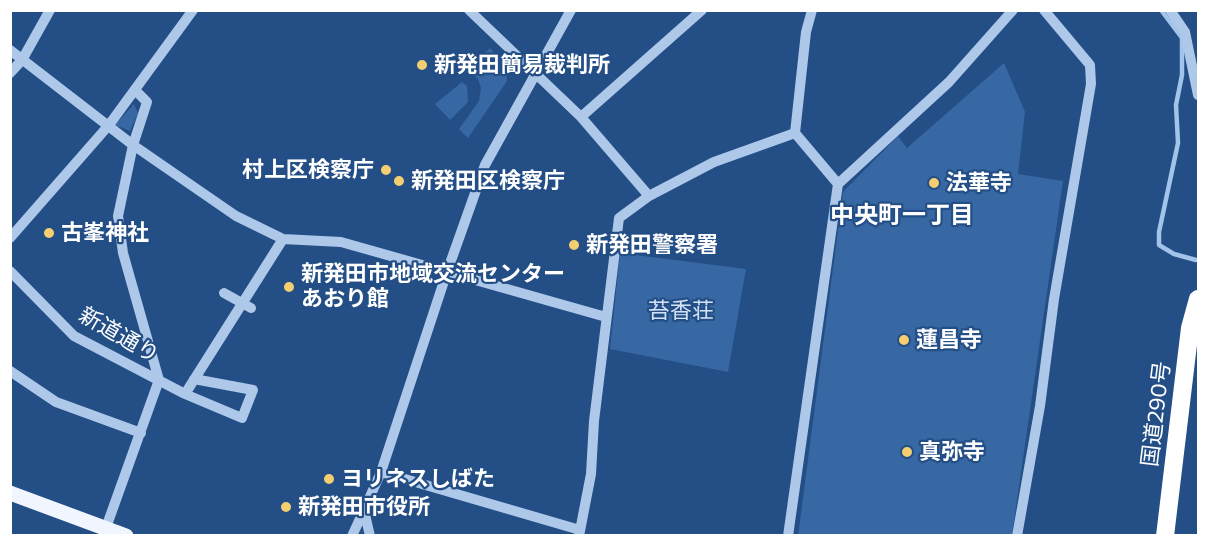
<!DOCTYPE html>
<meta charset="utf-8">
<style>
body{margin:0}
#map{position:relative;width:1209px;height:546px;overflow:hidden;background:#234e86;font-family:Commissioner,sans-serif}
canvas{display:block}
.frame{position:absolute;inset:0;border:12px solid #fff;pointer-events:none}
</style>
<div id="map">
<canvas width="1209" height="546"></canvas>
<div class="frame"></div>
</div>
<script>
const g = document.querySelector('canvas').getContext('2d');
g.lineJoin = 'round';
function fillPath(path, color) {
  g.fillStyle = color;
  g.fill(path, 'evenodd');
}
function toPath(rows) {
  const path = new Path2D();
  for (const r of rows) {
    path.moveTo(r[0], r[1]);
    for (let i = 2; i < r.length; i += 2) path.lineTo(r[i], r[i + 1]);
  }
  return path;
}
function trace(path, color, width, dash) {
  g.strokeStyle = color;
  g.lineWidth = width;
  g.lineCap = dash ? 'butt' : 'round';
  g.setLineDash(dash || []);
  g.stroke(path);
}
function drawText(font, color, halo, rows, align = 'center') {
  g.font = font + ' Commissioner,"Noto Sans JP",sans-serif';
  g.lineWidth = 4.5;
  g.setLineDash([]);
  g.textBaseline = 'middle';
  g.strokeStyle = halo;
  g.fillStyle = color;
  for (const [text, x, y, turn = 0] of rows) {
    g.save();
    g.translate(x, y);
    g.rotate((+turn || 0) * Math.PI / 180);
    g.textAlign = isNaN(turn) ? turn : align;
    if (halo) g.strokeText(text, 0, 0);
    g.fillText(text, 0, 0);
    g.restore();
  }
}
const green = toPath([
 [490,48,506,66,507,81,468,138,459,129,479,101,481,88,478,79,467,69],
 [1004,63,1025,112,1018,174,1063,181,1012,535,798,536,843,192,898,136,907,148],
 [462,82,467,86,468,102,450,120,435,104],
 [134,104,138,113,130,131,115,125],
 [620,253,746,269,728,372,610,349]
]);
const stream = toPath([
 [1161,10,1182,38,1182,75,1176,105,1178,143,1159,232,1159,245,1174,254,1196,260]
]);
const minor = toPath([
 [469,10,581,117,649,196],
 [812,10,806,32,795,133,838,184],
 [1170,10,1185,32,1198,95],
 [10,50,133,145,236,216,283,239,341,242,606,317],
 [10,73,22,60,50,10],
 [581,117,702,10],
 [10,238,109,125,193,10],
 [10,271,74,336,185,394,242,418,253,390,194,379],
 [224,293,251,308],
 [10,371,56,402,141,433],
 [185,394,283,239],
 [381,472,580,530],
 [103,536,159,380,123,253,118,216,133,145,147,102,135,90],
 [352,536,364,510],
 [370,536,364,510,381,472,447,272,485,165,571,10],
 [579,536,591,474,594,421,619,218,649,196,714,162,795,133],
 [788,536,838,184,949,82,1013,10],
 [1017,536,1040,406,1054,299,1091,84,1090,65,1044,10]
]);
const major = toPath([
 [10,493,126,536]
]);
const highway = toPath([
 [1165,536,1190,328,1198,299]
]);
const markers = [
 [422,65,6,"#f4ce70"],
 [386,170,6,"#f4ce70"],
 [399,181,6,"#f4ce70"],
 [934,183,6,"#f4ce70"],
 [49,233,6,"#f4ce70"],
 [574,245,6,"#f4ce70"],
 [289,287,6,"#f4ce70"],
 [904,340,6,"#f4ce70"],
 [907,452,6,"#f4ce70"],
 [329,479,6,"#f4ce70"],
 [286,507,6,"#f4ce70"]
];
const poiNames = [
 ["新発田簡易裁判所",434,65],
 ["村上区検察庁",374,170,"right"],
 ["新発田区検察庁",411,181],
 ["法華寺",946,183],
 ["古峯神社",61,233],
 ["新発田警察署",586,245],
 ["新発田市地域交流センター",301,274],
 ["あおり館",301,299],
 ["蓮昌寺",916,340],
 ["真弥寺",919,452],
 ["ヨリネスしばた",341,479],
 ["新発田市役所",298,507]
];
const parkNames = [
 ["苔香荘",681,311]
];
const streetNames = [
 ["新道通り",119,335,30],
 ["国道290号",1156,414,-83]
];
const neighbourhoodNames = [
 ["中央町一丁目",902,215]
];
fillPath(green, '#3768a3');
trace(stream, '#a2c3ea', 4.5);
trace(minor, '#aec8e9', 10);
trace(major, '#f1f6fe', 15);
trace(highway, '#fff', 18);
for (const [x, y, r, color] of markers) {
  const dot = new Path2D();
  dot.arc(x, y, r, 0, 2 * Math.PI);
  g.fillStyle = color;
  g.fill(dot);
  trace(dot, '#234e86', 2);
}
drawText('bold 22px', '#fff', '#234e86', poiNames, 'left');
drawText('22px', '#d2e2f7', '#234e86', parkNames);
drawText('22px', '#fff', '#234e86', streetNames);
drawText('bold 24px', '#fff', '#234e86', neighbourhoodNames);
</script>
